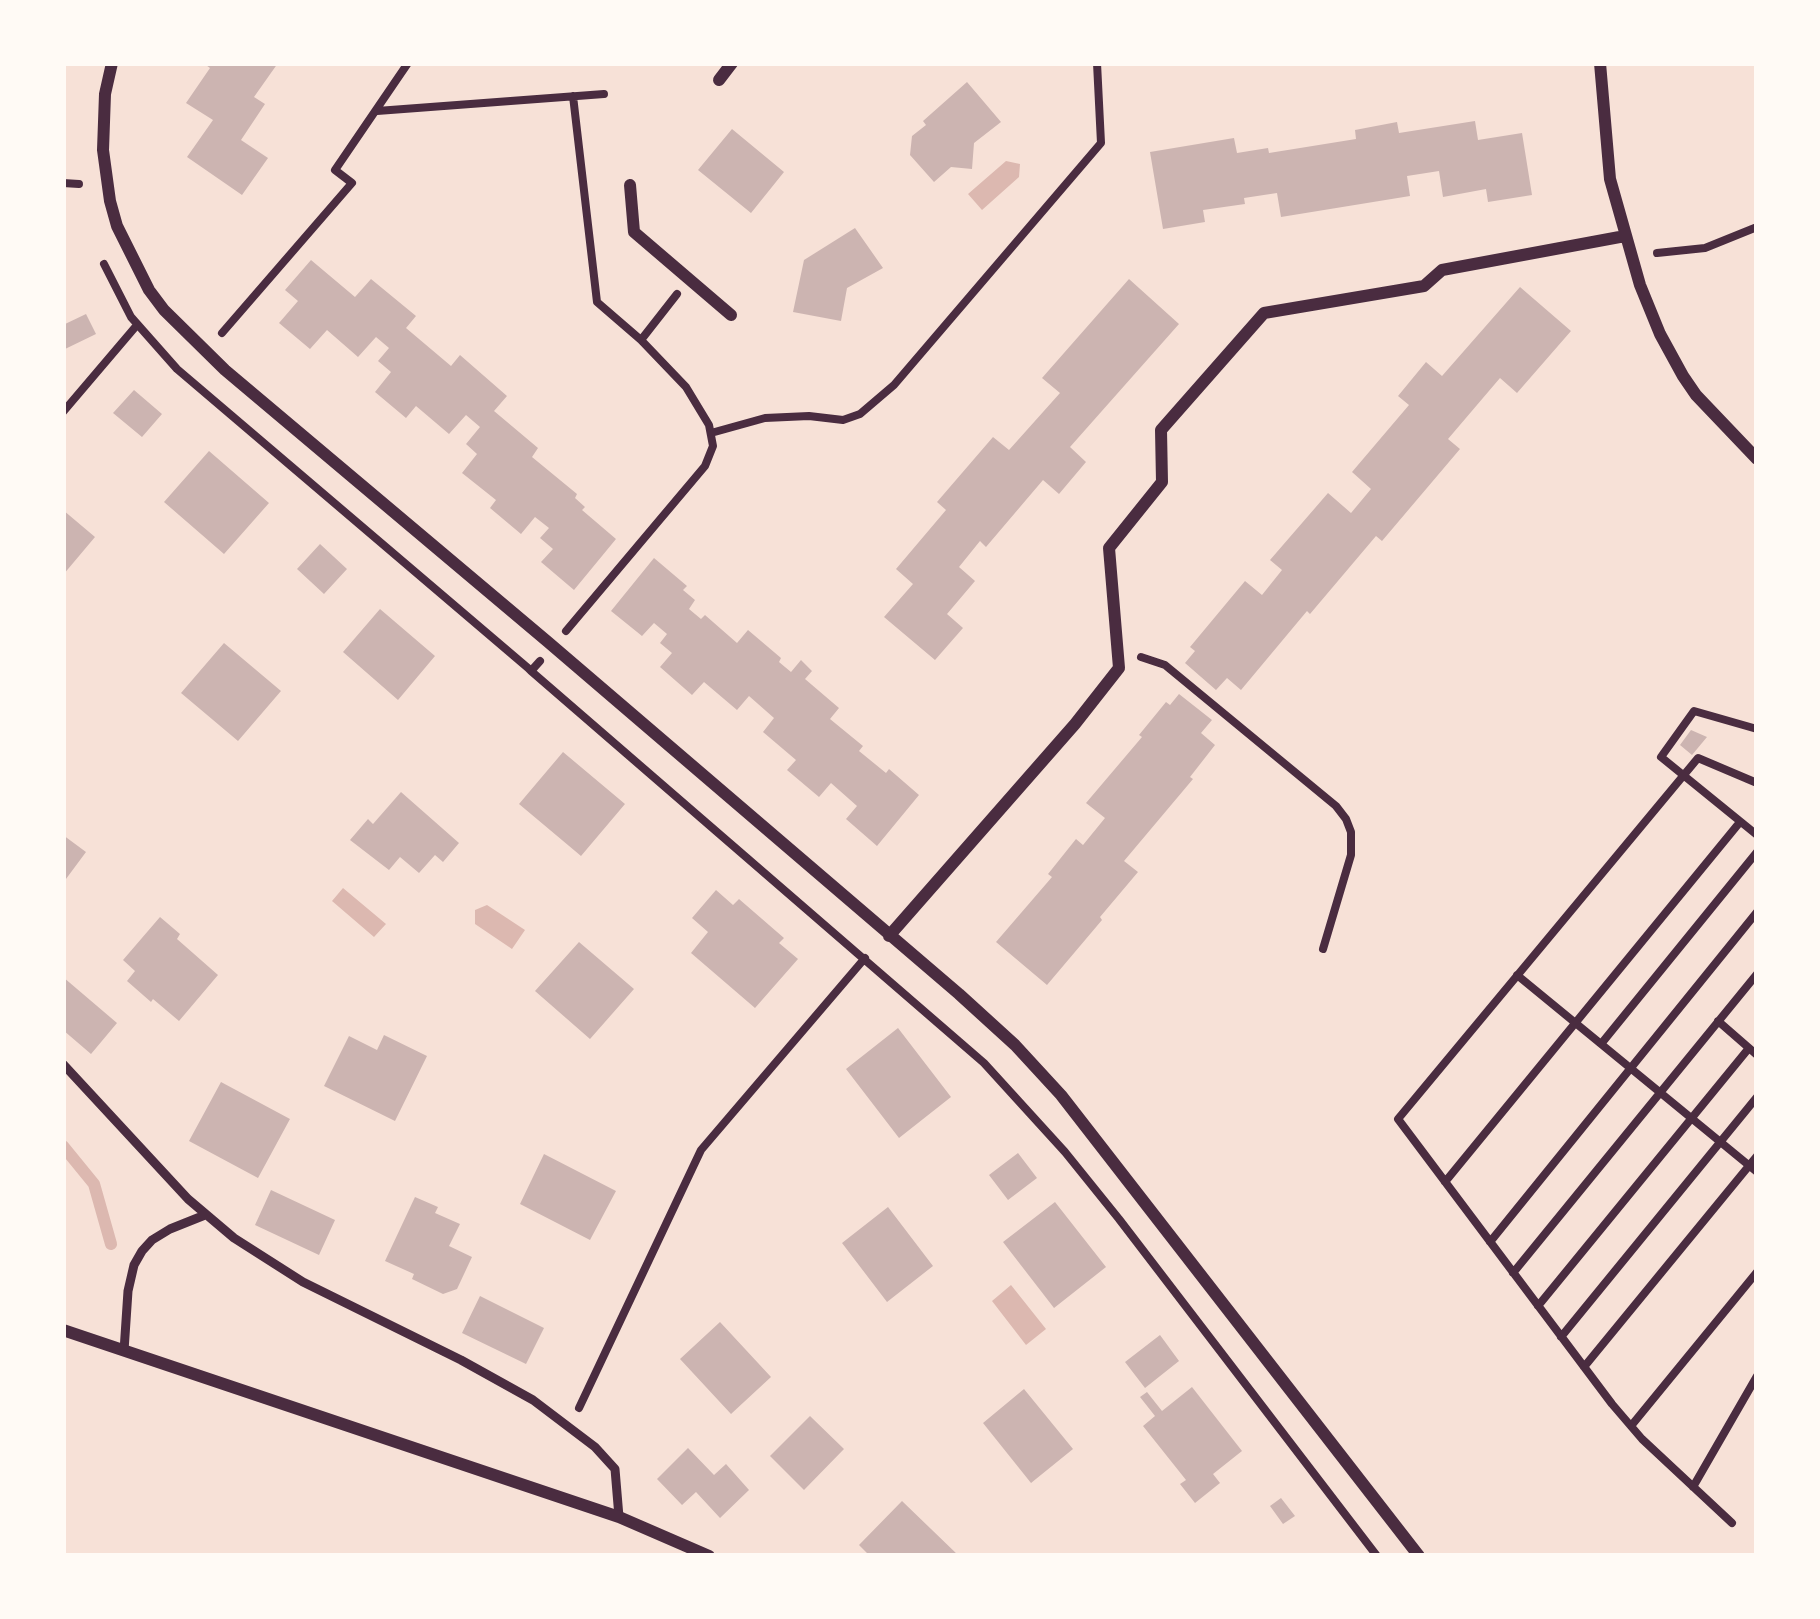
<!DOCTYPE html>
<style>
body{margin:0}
#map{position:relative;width:1820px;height:1619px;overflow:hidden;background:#f7e1d7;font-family:Quicksand,sans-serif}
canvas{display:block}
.frame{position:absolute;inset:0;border:66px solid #fffaf5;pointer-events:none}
</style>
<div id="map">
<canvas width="1820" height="1619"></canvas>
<div class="frame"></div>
</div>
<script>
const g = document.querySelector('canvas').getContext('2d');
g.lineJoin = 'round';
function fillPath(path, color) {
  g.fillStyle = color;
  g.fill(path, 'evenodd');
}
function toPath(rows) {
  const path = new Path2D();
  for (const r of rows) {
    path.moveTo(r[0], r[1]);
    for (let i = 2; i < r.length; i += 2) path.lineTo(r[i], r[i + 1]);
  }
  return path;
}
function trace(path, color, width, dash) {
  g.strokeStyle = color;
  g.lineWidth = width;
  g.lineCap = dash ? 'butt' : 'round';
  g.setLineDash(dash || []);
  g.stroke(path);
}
const water = toPath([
 [1006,161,1020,164,1019,177,982,210,968,194],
 [343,888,386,924,374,937,332,901],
 [487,905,525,930,512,949,475,924,475,910],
 [1011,1285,1046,1329,1026,1345,992,1301]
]);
const stream = toPath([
 [63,1146,94,1184,111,1244]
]);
const building = toPath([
 [203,63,278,63,254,97,265,104,241,140,268,158,242,195,187,157,213,120,186,103,210,68],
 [967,82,1001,122,974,143,972,169,951,167,934,182,910,155,912,136,926,125,923,121],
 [1475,121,1478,140,1522,133,1532,195,1488,202,1486,189,1443,197,1439,171,1407,176,1410,196,1281,217,1277,193,1244,198,1245,204,1203,210,1205,222,1163,229,1150,152,1234,138,1237,153,1268,148,1269,153,1356,139,1355,130,1397,122,1399,133],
 [732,129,784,172,751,213,698,170],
 [855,228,883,268,847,288,841,321,793,312,804,260],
 [311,260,355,297,371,279,416,316,406,328,451,366,460,355,507,396,494,411,538,448,532,457,577,494,575,498,585,507,582,510,616,539,574,590,541,562,553,549,540,538,549,528,535,517,521,534,490,508,496,500,462,473,477,454,466,444,480,427,466,415,449,434,416,406,406,418,375,392,391,372,378,361,389,348,376,337,358,357,327,330,310,349,279,323,298,301,285,290],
 [1129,279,1179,324,1070,447,1086,462,1059,494,1043,480,986,547,980,541,959,567,975,581,947,614,963,628,935,660,884,617,913,584,896,569,946,510,937,502,993,437,1009,450,1060,393,1042,378],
 [1520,287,1571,331,1517,393,1500,378,1448,439,1460,449,1382,541,1376,536,1310,614,1307,611,1241,690,1227,678,1216,690,1185,663,1195,651,1190,647,1245,581,1262,595,1282,570,1270,560,1328,493,1351,513,1371,489,1352,472,1409,405,1398,396,1426,362,1442,376],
 [86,314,96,334,63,350,63,325],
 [134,390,162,414,142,437,113,413],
 [209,451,269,503,224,554,164,502],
 [63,510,95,537,63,575],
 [320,544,347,569,324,594,297,569],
 [654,558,687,586,683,590,695,600,689,609,701,619,705,615,737,643,748,630,781,658,779,662,791,672,801,660,812,671,805,679,839,708,830,719,863,746,859,751,886,773,889,769,919,795,877,846,846,819,857,806,831,783,819,797,787,770,796,760,763,732,774,718,749,696,737,710,704,682,692,695,660,667,672,653,660,643,667,634,654,623,642,636,611,611],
 [380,609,435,656,398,700,343,652],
 [224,643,281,691,238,741,181,693],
 [1179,694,1212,720,1201,733,1215,745,1190,777,1193,779,1124,861,1138,872,1100,917,1102,920,1047,985,996,942,1052,877,1048,874,1076,839,1083,845,1105,818,1086,803,1142,737,1139,735,1166,702,1170,705],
 [1691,730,1707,737,1692,755,1680,745],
 [563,752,625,804,581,856,519,804],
 [401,792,459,843,443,862,435,855,419,873,400,857,389,870,350,840,368,819,373,824],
 [63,835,86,852,63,883],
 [716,890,733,905,739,899,784,938,779,943,798,959,755,1008,691,953,708,932,692,918],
 [160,917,180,934,177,939,218,975,179,1021,153,999,151,1002,127,981,135,971,123,960],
 [579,942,634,989,590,1039,535,991],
 [63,977,117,1023,91,1054,63,1030],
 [898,1028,951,1097,899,1138,846,1069],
 [384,1035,427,1056,395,1121,324,1086,349,1036,377,1050],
 [221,1082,290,1119,258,1178,189,1141],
 [1018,1153,1037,1178,1008,1200,989,1175],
 [544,1154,616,1191,590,1240,520,1204],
 [271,1190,335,1220,319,1255,255,1225],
 [415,1197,438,1207,435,1213,460,1224,449,1246,472,1257,457,1289,443,1294,412,1279,414,1274,385,1261],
 [1055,1202,1106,1267,1054,1308,1003,1242],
 [888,1207,933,1266,887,1302,842,1243],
 [480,1296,544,1328,526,1364,462,1333],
 [720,1322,771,1377,731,1414,680,1359],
 [1160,1335,1179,1361,1145,1388,1125,1362],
 [1192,1387,1242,1451,1213,1474,1220,1483,1195,1503,1180,1484,1186,1480,1143,1426,1155,1416,1140,1397,1147,1392,1162,1411],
 [1024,1389,1073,1449,1031,1483,983,1423],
 [810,1416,844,1449,804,1490,770,1456],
 [688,1448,714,1475,726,1464,749,1490,720,1518,696,1492,682,1505,657,1479],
 [1281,1498,1295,1516,1283,1524,1270,1506],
 [902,1501,959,1556,870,1556,859,1545]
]);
const path = toPath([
 [377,111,604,94],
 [63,183,79,184],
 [1657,253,1705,248,1757,227],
 [104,264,131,317,177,369,528,668,531,671,540,661],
 [222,333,352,183,335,170,408,63],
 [641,340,677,294],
 [63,412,137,325],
 [711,433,765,418,809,416,843,420,860,414,894,385,1101,143,1097,63],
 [566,631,705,466,713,446,709,425,686,387,641,340,597,302,573,96],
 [1141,657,1165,665,1336,806,1346,819,1351,832,1351,855,1323,949],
 [531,671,984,1063,1065,1152,1119,1219,1377,1556],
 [1757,729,1694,711,1661,757,1757,835],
 [1517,975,1757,1172],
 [1718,1021,1757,1055],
 [1601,1044,1757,852],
 [1445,1182,1740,822],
 [1490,1242,1757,912],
 [1513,1273,1757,974],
 [1538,1306,1749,1048],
 [1561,1337,1757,1097],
 [1584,1367,1757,1156],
 [579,1408,701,1150,865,958],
 [1631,1426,1757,1272],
 [1693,1487,1757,1376],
 [1732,1523,1642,1439,1612,1404,1398,1119,1698,758,1757,783]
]);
const service = toPath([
 [63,1064,188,1199,234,1238,303,1282,461,1360,533,1400,595,1447,615,1469,619,1517],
 [124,1351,128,1291,134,1265,142,1251,152,1240,170,1229,205,1215]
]);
const minor = toPath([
 [112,63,105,94,103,150,110,201,117,226,149,290,164,310,225,370,548,642,959,994,1015,1045,1061,1095,1419,1556],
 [1600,63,1610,179,1640,285,1660,334,1683,376,1696,395,1757,459],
 [719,80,732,63],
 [630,185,634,232,731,315],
 [889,936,1075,724,1119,668,1109,548,1162,482,1161,430,1264,313,1424,286,1442,270,1625,236],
 [63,1330,619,1517,709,1556]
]);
fillPath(water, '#dcb8b0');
trace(stream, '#dcb8b0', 12);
fillPath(building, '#ccb4b1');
trace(path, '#4a2c40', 8);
trace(service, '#4a2c40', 9);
trace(minor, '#4a2c40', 12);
</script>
